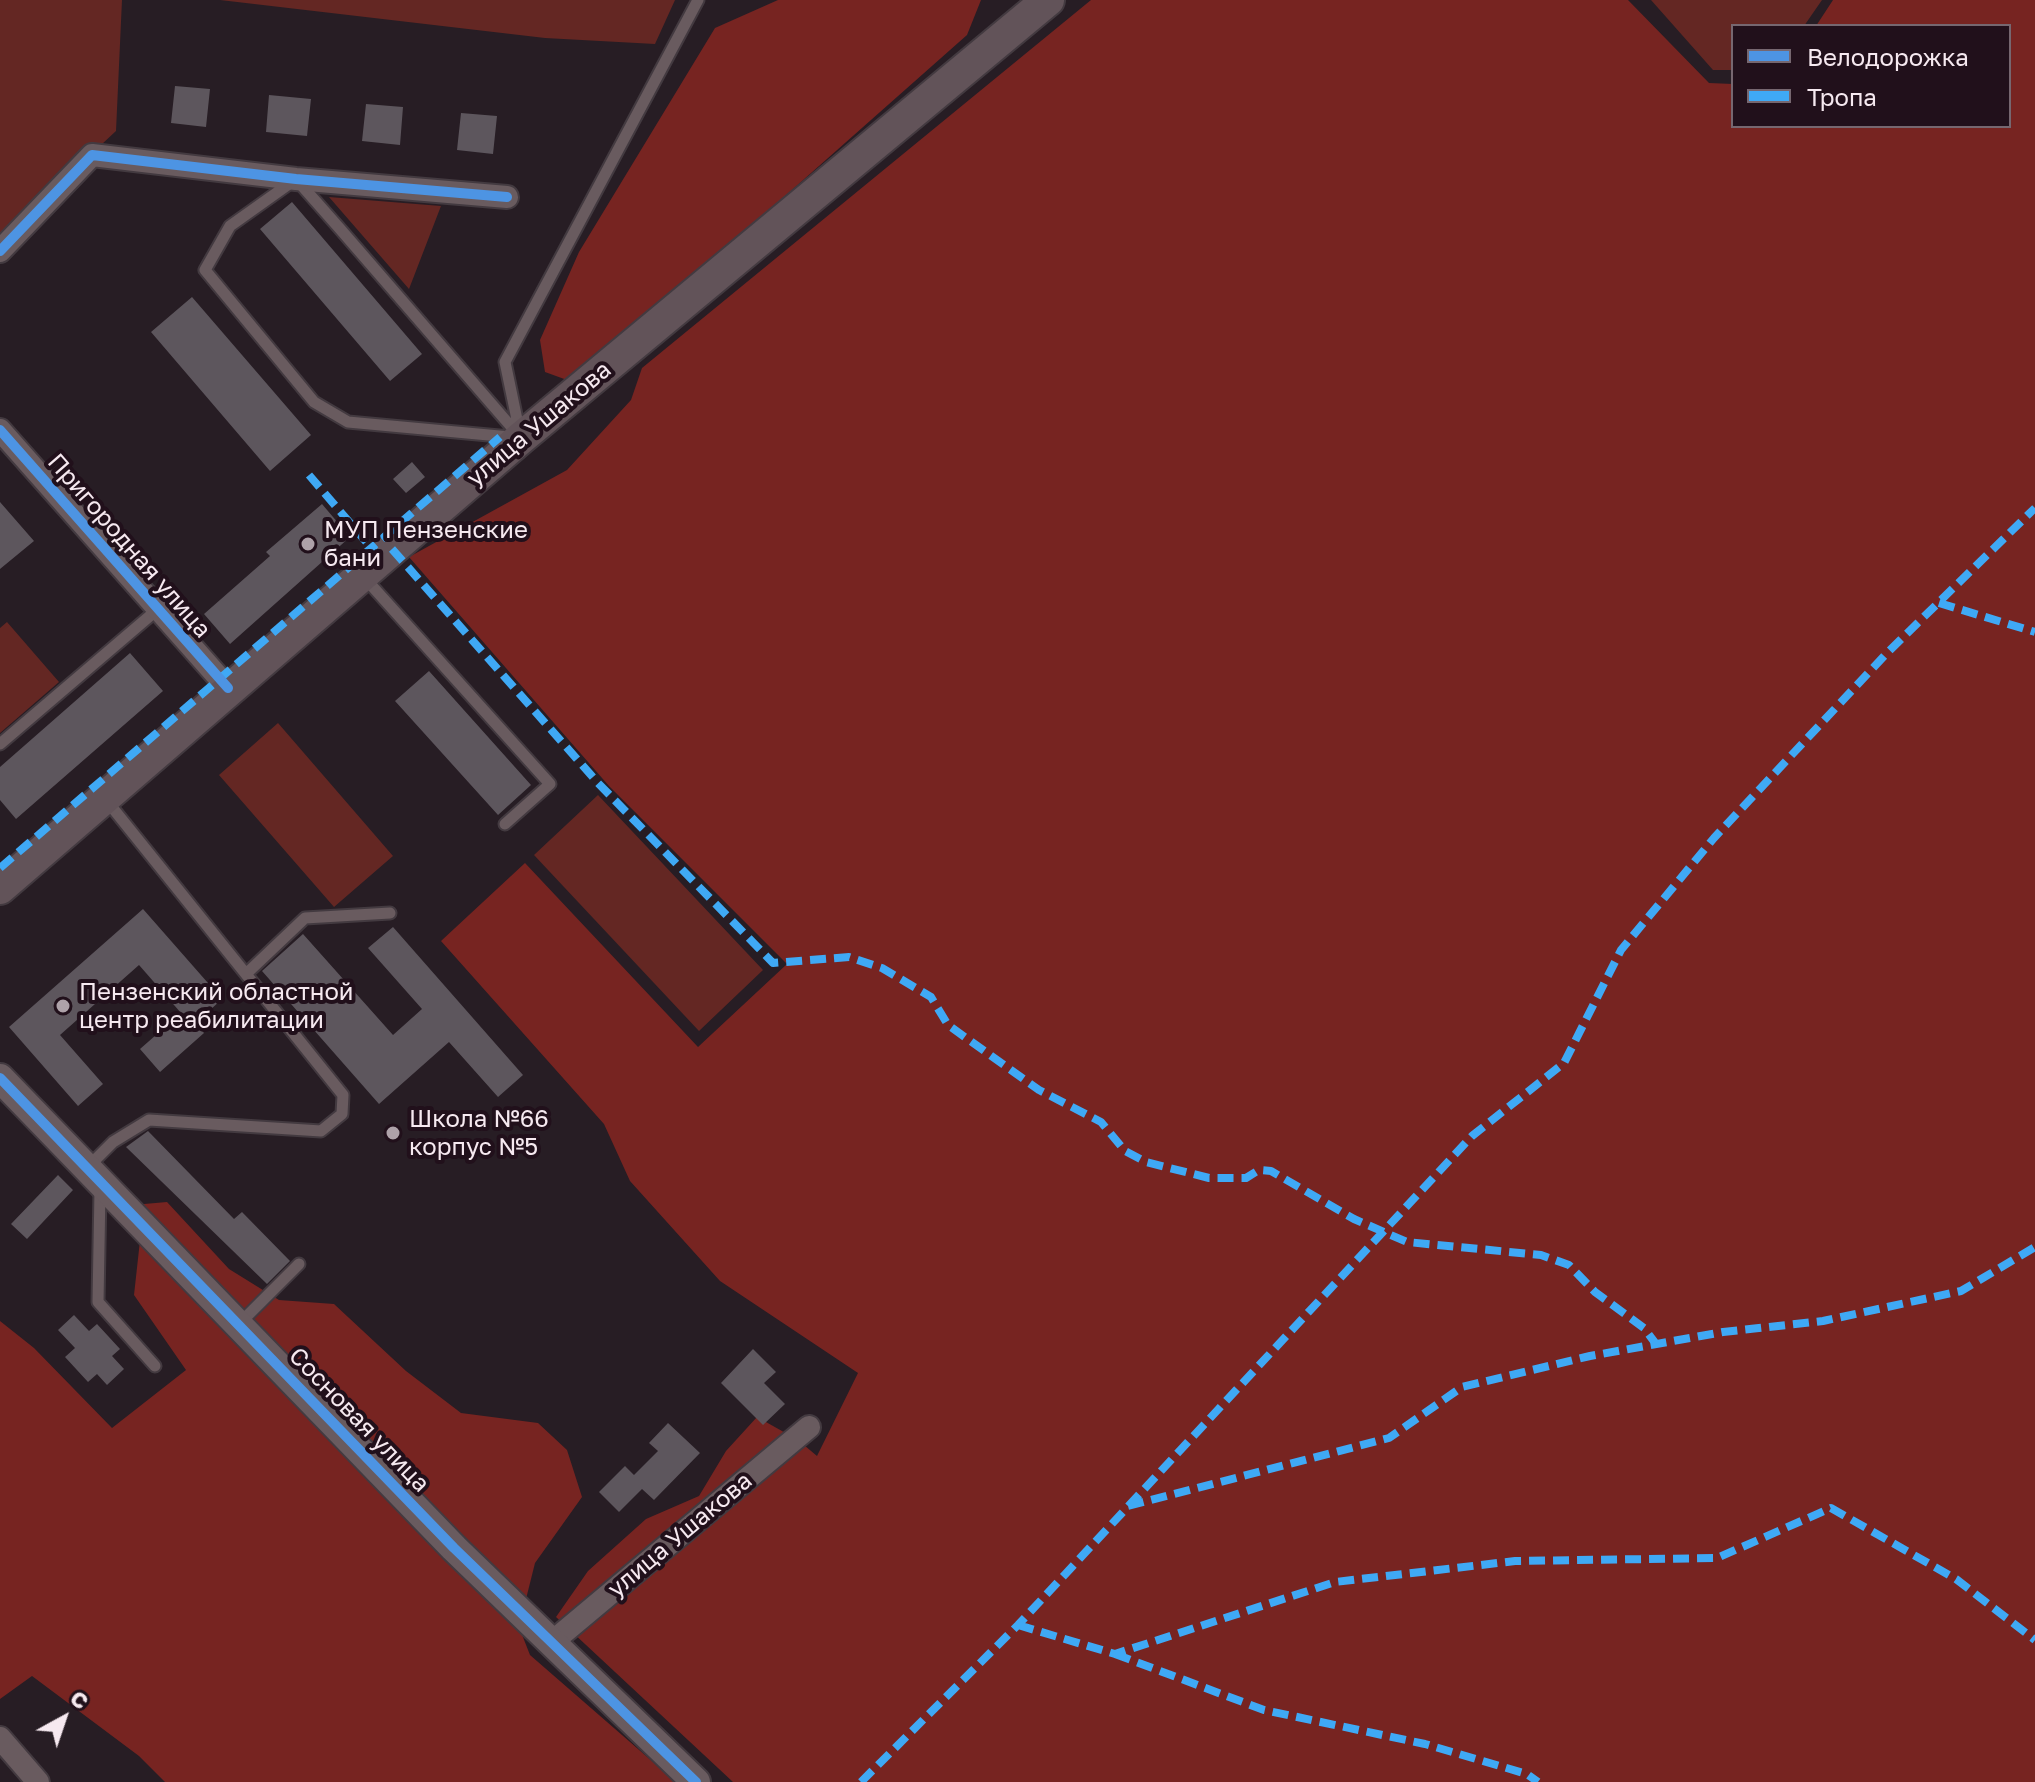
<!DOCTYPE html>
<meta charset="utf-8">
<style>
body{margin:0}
#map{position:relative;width:2035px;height:1782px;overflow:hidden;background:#271d24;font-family:"Golos Text",sans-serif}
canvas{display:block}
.legend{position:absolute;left:1731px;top:24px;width:280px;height:104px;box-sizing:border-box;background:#21101b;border:2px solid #766770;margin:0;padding:10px 14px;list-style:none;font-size:24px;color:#f6e9f0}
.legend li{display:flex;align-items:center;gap:16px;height:40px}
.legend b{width:40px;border:2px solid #766770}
.north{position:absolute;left:24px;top:1678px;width:80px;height:80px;-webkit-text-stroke:6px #21101b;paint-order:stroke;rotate:40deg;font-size:22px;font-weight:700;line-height:32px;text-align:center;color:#f6e9f0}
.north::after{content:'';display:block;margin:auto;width:28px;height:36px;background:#f6e9f0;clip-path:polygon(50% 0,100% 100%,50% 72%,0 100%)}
</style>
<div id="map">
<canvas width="2035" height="1782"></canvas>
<ul class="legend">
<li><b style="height:10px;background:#4d94e3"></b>Велодорожка</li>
<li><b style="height:10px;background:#3fa9f5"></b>Тропа</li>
</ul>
<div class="north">С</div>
</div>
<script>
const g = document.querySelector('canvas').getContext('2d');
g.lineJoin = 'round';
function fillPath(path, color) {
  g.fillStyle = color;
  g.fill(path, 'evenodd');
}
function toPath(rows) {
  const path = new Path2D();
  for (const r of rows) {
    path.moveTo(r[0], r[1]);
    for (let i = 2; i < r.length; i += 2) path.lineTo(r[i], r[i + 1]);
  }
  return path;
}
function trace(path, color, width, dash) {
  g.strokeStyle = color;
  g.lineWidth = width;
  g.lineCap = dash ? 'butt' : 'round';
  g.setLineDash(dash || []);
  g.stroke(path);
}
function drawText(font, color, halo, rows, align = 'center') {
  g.font = font + ' "Golos Text",sans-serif';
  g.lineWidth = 8;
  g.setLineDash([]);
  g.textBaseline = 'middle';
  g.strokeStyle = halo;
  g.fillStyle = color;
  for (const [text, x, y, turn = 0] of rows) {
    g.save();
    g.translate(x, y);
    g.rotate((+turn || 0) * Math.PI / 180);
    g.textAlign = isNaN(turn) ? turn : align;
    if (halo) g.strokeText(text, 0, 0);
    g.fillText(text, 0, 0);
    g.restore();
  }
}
const green = toPath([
 [0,0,122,0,116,131,0,239],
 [220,0,675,0,655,44,545,38],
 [1651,0,1822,0,1804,26,1733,26,1733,70,1713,70],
 [329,197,441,206,409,289],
 [7,622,59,682,0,733,0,628],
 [278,723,393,856,334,907,219,775],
 [598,795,763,970,699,1031,534,855]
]);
const forest = toPath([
 [778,0,981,0,967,35,697,274,567,380,545,372,540,340,579,252,715,28],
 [1091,0,1628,0,1709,83,1733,84,1733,126,2009,126,2009,26,1816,26,1833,0,2035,0,2035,1782,733,1782,556,1617,588,1571,646,1519,699,1496,726,1451,757,1417,798,1440,817,1456,858,1373,720,1281,630,1181,604,1124,441,941,525,863,698,1047,787,964,609,786,409,557,567,470,631,400,642,368],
 [167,1202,229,1269,279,1300,334,1304,406,1371,461,1413,538,1423,567,1450,582,1497,535,1563,519,1627,530,1655,676,1782,165,1782,139,1756,32,1676,0,1699,0,1321,34,1348,112,1428,186,1370,134,1295,144,1204]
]);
const building = toPath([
 [175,86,210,89,206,127,171,123],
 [269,95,311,99,307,136,266,132],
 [366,104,403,107,400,145,362,141],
 [461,113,497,116,493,154,457,150],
 [292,202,422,354,390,381,260,229],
 [192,297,311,435,270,471,151,332],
 [412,462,425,477,406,493,393,479],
 [0,502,34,541,0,569],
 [322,504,350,537,230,644,204,614,270,556,266,552],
 [130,653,163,691,16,819,0,800,0,767],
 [429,671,531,785,498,815,395,701],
 [143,909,222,999,196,1023,204,1033,160,1072,140,1049,181,1013,139,965,60,1035,103,1084,78,1106,9,1027],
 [393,927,523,1075,498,1097,449,1042,379,1104,262,971,303,934,393,1035,422,1009,368,948],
 [148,1131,234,1219,242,1212,290,1261,267,1284,126,1147],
 [58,1175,73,1190,27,1239,11,1224],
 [74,1315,89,1331,97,1324,120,1349,112,1356,124,1369,107,1385,97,1374,88,1382,65,1357,75,1348,58,1330],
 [753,1349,776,1372,764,1383,785,1404,763,1425,721,1383],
 [668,1423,700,1453,654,1500,642,1489,619,1512,599,1492,625,1466,634,1475,658,1451,649,1443]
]);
const service = toPath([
 [296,179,341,230,521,438,348,422,314,402,205,270,230,226,296,179],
 [520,434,505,362,698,0],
 [363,576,550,784,505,824],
 [0,744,158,609],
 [246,974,305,918,390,913],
 [87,1168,113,1142,149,1120,321,1131,342,1114,343,1095,107,801],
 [100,1190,98,1302,155,1366],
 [240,1323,299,1264]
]);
const minor = toPath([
 [0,251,92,155,296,179,507,197],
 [0,430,228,688],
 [551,1643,809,1427],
 [0,1738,38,1782]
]);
const tertiary = toPath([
 [0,1078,454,1548,696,1782]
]);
const secondary = toPath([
 [0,888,521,438,1048,0]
]);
const quiet = toPath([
 [309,475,380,558],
 [392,549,598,783,773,963,849,957,882,968,931,997,948,1025,1039,1090,1101,1122,1125,1151,1146,1162,1209,1178,1246,1178,1259,1170,1271,1171,1354,1219,1407,1242,1541,1255,1569,1265,1595,1292,1644,1328,1656,1344],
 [1939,603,2035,632],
 [0,868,500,437],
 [1128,1506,1389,1438,1462,1387,1590,1356,1723,1332,1823,1321,1961,1291,2035,1247],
 [1018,1625,1115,1654,1335,1582,1515,1561,1717,1558,1831,1508,1956,1579,2035,1640],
 [1115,1654,1264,1710,1425,1744,1527,1774,1538,1782],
 [861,1782,1018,1625,1472,1136,1564,1063,1621,950,1714,838,1887,653,2035,508]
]);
const cycleway = toPath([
 [0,251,92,155,296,179,507,197],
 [0,430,228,688],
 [0,1078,454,1548,696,1782]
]);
const markers = [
 [308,544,8,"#aea2a9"],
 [63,1006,8,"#aea2a9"],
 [393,1133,8,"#aea2a9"]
];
const streetNames = [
 ["улица Ушакова",539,424,-40],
 ["Пригородная улица",129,546,49],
 ["Сосновая улица",359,1420,46],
 ["улица Ушакова",680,1535,-40]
];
const poiNames = [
 ["МУП Пензенские",324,530],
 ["бани",324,558],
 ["Пензенский областной",79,992],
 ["центр реабилитации",79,1020],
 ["Школа №66",409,1119],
 ["корпус №5",409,1147]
];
fillPath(green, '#642723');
fillPath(forest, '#772421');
fillPath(building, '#5d565d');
trace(service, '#433a40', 15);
trace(minor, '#433a40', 26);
trace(tertiary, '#433a40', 32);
trace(secondary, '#433a40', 36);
trace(service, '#695b5f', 11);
trace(minor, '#695b5f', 22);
trace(tertiary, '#695b5f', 28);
trace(secondary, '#625359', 32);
trace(quiet, '#3fa9f5', 8, [16, 8]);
trace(cycleway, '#4d94e3', 10);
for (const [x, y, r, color] of markers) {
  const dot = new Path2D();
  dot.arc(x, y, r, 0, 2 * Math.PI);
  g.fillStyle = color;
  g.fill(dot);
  trace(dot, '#21101b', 3);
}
drawText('24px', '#f6e9f0', '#21101b', streetNames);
drawText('24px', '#f6e9f0', '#21101b', poiNames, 'left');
</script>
